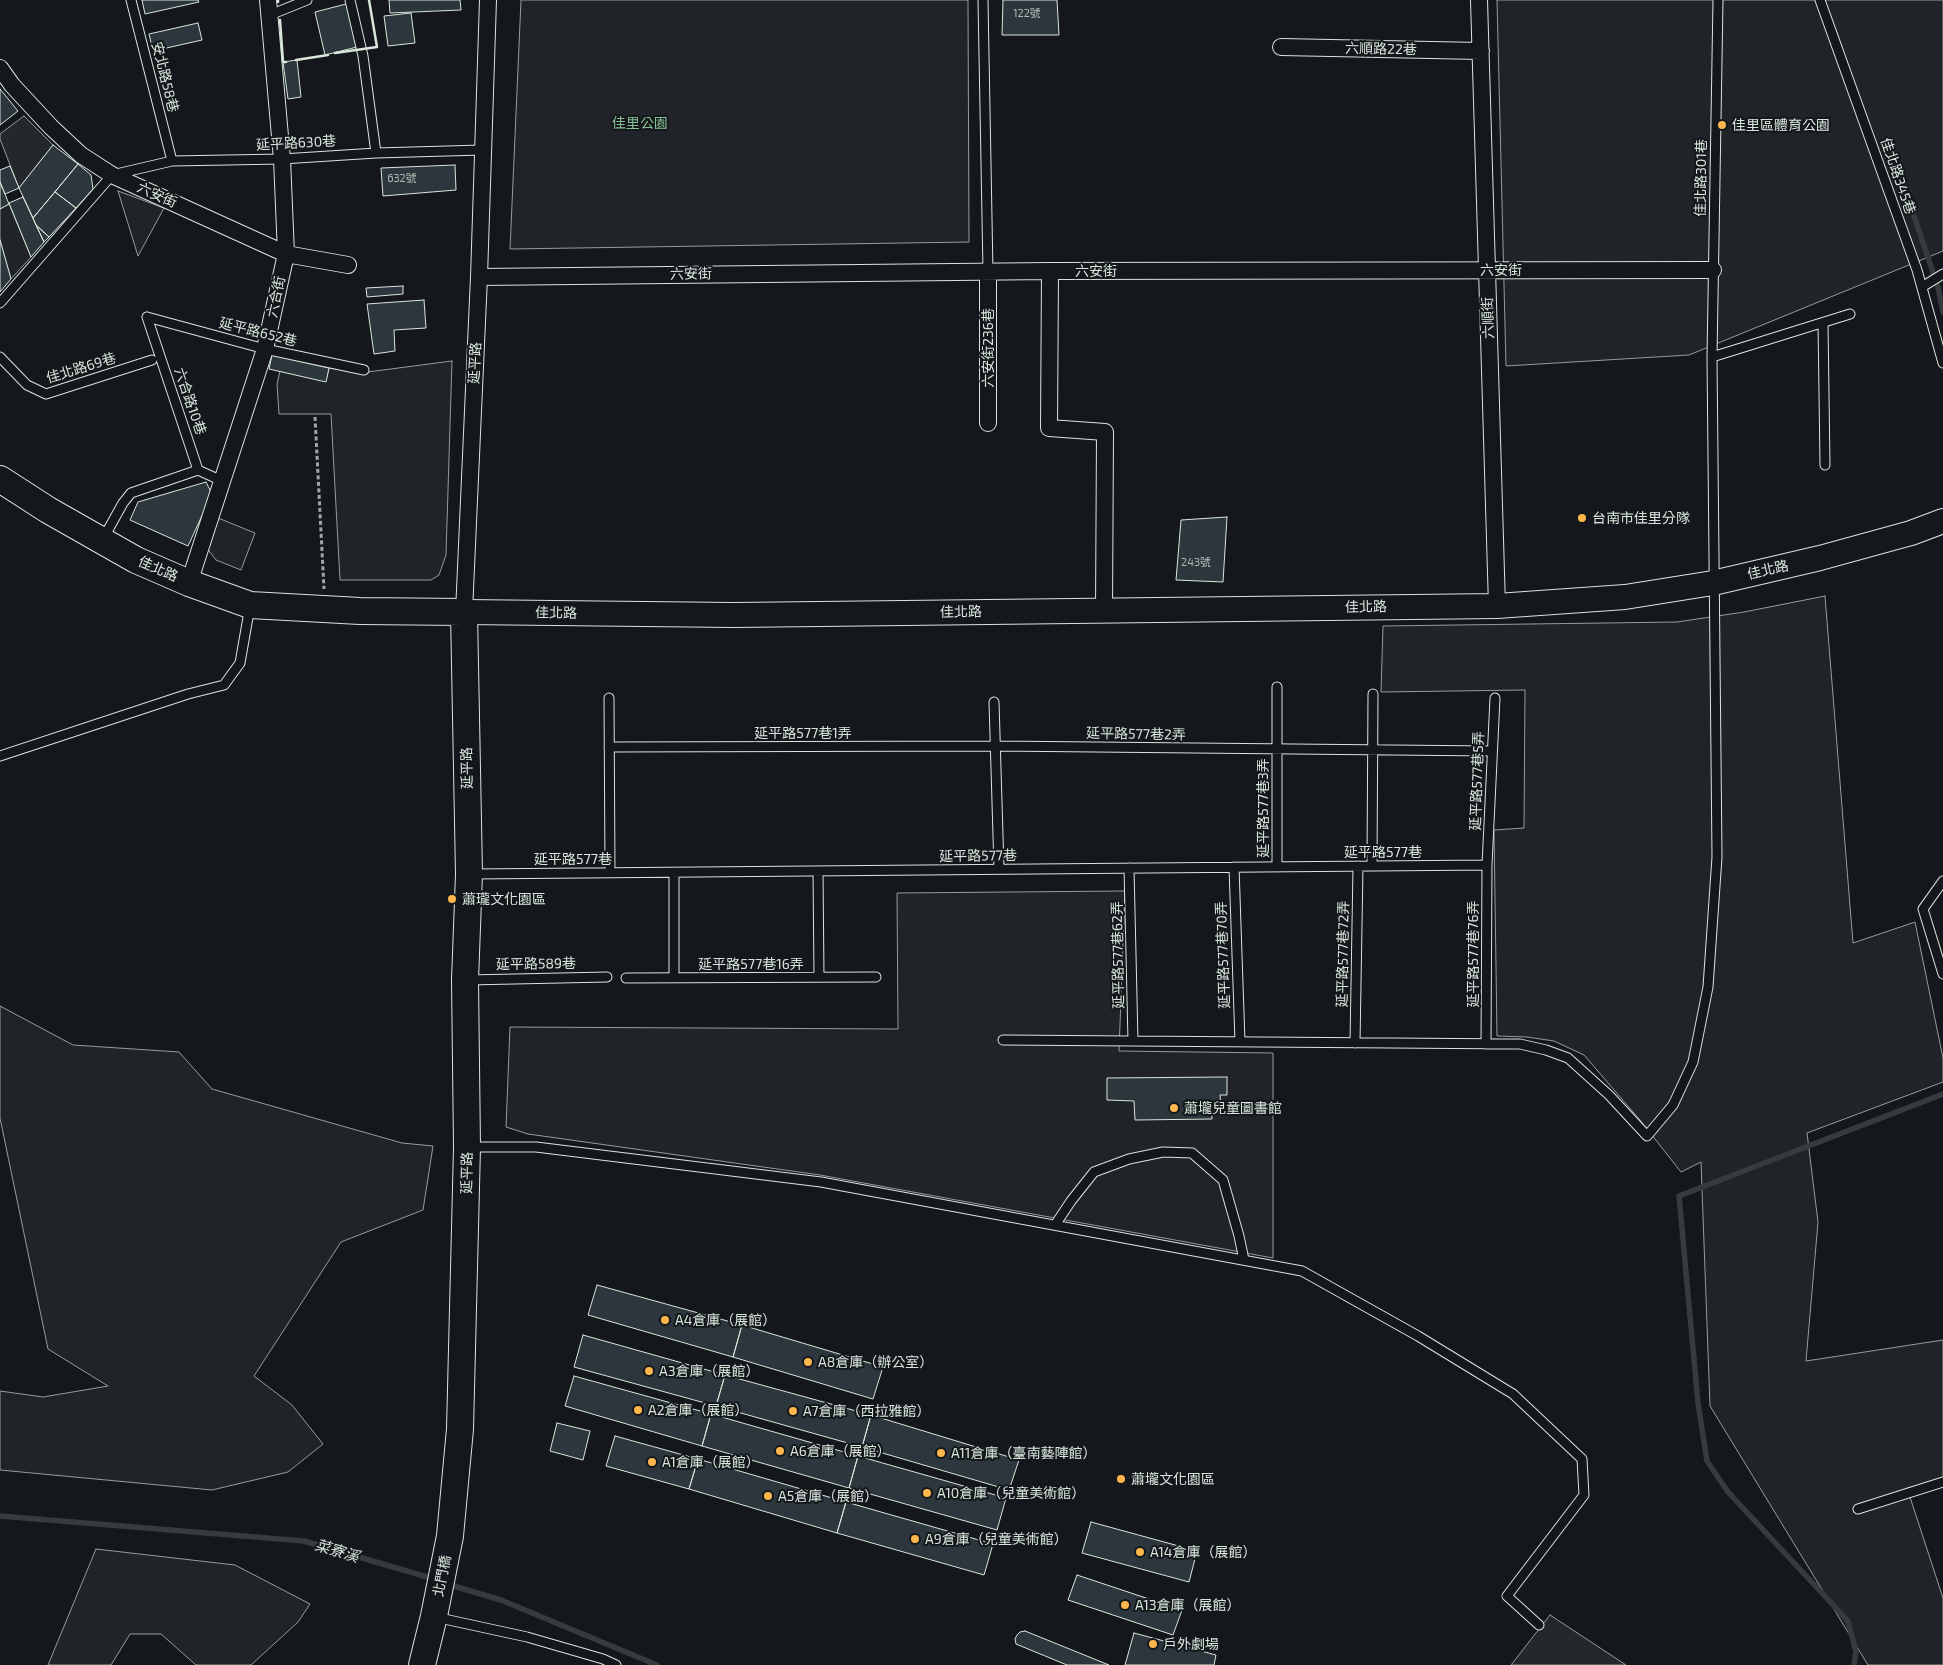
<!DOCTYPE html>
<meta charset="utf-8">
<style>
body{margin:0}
canvas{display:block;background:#14181c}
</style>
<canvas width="1943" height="1665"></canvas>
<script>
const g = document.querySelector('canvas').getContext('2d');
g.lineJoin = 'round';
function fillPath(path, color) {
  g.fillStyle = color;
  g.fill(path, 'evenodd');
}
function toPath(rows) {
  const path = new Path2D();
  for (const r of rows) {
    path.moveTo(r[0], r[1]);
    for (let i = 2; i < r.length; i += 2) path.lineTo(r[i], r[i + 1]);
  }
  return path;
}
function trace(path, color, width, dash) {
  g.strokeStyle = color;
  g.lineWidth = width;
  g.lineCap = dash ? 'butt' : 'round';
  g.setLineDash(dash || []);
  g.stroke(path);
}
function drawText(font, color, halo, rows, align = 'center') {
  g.font = font + ' "Exo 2","Noto Sans TC",sans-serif';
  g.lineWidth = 4;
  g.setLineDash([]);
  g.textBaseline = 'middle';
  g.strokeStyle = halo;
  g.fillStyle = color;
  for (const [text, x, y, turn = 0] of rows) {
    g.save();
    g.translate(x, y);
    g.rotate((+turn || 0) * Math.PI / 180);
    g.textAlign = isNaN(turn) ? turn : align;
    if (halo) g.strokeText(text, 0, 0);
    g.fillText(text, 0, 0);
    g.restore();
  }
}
const green = toPath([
 [521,0,968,0,969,242,510,249,521,0],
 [1497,0,1943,0,1943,251,1689,355,1506,366,1497,0],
 [118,191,164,208,138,256,118,191],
 [9,204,31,257,11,279,0,240,0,209,9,204],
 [452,361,446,555,439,575,431,580,340,580,331,414,279,414,277,384,280,371,326,381,329,368,360,373,452,361],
 [218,518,255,533,241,570,216,560,207,548,218,518],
 [1825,596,1853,943,1915,922,1943,1058,1943,1082,1807,1133,1818,1222,1806,1361,1943,1340,1943,1480,1907,1488,1943,1598,1943,1665,1868,1665,1710,1406,1701,1162,1681,1172,1640,1120,1584,1055,1554,1041,1527,1037,1497,1036,1494,830,1524,828,1525,690,1381,692,1383,626,1677,622,1744,612,1825,596],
 [1125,891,1119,1051,1273,1053,1273,1258,820,1175,528,1134,506,1127,510,1027,898,1029,897,893,1125,891],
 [0,1006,73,1045,179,1052,212,1089,402,1143,433,1146,423,1210,341,1242,254,1376,292,1405,323,1444,288,1472,212,1490,0,1470,0,1391,43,1397,108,1386,48,1349,0,1118,0,1006],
 [96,1549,235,1565,310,1604,298,1622,251,1665,196,1665,161,1634,130,1634,111,1665,48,1665,96,1549]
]);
const parking = toPath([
 [24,116,53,145,19,188,0,139,0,134,24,116],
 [1550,1615,1626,1665,1511,1665,1550,1615]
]);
const stream = toPath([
 [1888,139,1938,287,1943,312],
 [0,1516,304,1541,434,1579],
 [447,1584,501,1600,657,1665],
 [1854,1665,1856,1652,1848,1621,1728,1492,1707,1461,1698,1403,1679,1196,1943,1094]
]);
const building = toPath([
 [142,0,198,0,199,2,145,14,142,0],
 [389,0,460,0,461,10,390,13,389,0],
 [1003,0,1057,0,1059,35,1002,35,1003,0],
 [354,2,365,45,325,55,315,12,354,2],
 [411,13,415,43,388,46,384,16,411,13],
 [198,23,202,40,153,51,149,34,198,23],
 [297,60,301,97,288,99,283,62,297,60],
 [0,89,18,111,0,125,0,89],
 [53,145,78,164,33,218,19,188,53,145],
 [78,164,91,175,93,189,76,208,55,192,78,164],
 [455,165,456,190,383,196,381,168,455,165],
 [10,166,19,188,5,194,0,182,0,170,10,166],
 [0,182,9,204,0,209,0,182],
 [55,192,76,208,49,237,36,225,33,218,55,192],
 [23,197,44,242,31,257,9,203,23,197],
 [36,225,49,237,44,242,36,225],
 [0,240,11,279,0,292,0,240],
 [403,286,403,294,367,297,366,288,403,286],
 [424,300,426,328,394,330,395,351,374,354,367,304,424,300],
 [272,355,329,368,326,382,269,369,272,355],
 [206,482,212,494,188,546,130,520,138,502,206,482],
 [1227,517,1223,582,1176,580,1181,520,1227,517],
 [1227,1077,1227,1095,1220,1095,1221,1108,1212,1108,1212,1119,1135,1120,1134,1101,1107,1100,1107,1078,1227,1077],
 [597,1285,742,1325,733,1357,588,1315,597,1285],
 [742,1325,883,1367,873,1399,733,1357,742,1325],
 [583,1335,725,1375,716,1406,574,1367,583,1335],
 [725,1375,871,1415,862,1447,716,1406,725,1375],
 [574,1376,711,1414,702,1446,565,1406,574,1376],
 [711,1414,858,1456,849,1488,702,1446,711,1414],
 [871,1415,1019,1460,1009,1490,862,1447,871,1415],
 [557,1423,590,1431,583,1460,550,1451,557,1423],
 [615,1436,698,1459,689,1489,606,1466,615,1436],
 [858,1456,1006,1498,997,1530,849,1488,858,1456],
 [698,1459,846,1502,837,1533,689,1489,698,1459],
 [846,1502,993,1544,984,1575,837,1533,846,1502],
 [1091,1522,1197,1551,1189,1582,1082,1553,1091,1522],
 [1077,1575,1182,1610,1173,1635,1068,1600,1077,1575],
 [1025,1631,1109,1665,1067,1665,1016,1644,1015,1639,1017,1635,1020,1632,1025,1631],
 [1134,1633,1216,1655,1214,1665,1125,1665,1134,1633]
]);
const path = toPath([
 [315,417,324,589]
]);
const lane = toPath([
 [131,0,172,161],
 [350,0,363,56,376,153],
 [983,0,988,272],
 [1820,0,1917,270,1943,363],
 [270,15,307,0],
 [1922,287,1943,274],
 [0,303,112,175,172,161,282,159,376,153,482,150],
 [147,317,265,349,364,370],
 [147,317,198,470,222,481],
 [1823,323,1825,465],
 [0,357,27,385,46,394,152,360],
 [1712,357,1850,314],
 [103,539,123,503,131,493,198,470],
 [1277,687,1277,866],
 [609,698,610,872],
 [994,702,999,869],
 [609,747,996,746,1491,751],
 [0,756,188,694,224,685,240,663,250,606],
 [1372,866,1373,694],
 [1234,867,1240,1042],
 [1129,868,1133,1041],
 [818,871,819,977],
 [472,874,1487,865],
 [1943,881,1923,909,1943,974],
 [674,977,674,872],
 [626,978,876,977],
 [468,980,607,977],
 [1003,1040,1520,1044,1546,1050,1568,1058,1609,1095,1647,1136,1673,1105,1693,1062,1708,987,1717,857,1712,357,1718,0],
 [1355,1043,1358,866],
 [1486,1044,1487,865,1495,698],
 [470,1147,536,1147,821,1182,1302,1271,1418,1336,1513,1394,1582,1459,1584,1495,1507,1596,1539,1625],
 [1055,1225,1071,1201,1094,1172,1129,1159,1163,1152,1192,1153,1223,1180,1239,1236,1244,1260],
 [1858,1509,1943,1482],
 [435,1617,527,1637,603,1659,616,1665]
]);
const street = toPath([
 [1479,0,1497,606],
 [1281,47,1481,51],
 [0,68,12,85,51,127,81,155,112,175,286,254,348,265],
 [1050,271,1049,428,1105,432,1104,610],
 [988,272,988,423],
 [479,277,1050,271,1713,270],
 [189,583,265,349,286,254,282,159,268,0],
 [464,612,479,277,488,0]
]);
const secondary = toPath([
 [464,612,734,615,1497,606,1625,597,1713,583,1820,558,1911,533,1943,521]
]);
const primary = toPath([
 [0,479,48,510,136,560,189,583,250,605,360,611,464,612,469,874,465,980,467,1147,460,1429,450,1536,434,1616,422,1665]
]);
const wall = toPath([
 [278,0,278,2],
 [280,20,283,62,286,62],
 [335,53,377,47,369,0],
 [296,60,328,55]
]);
const markers = [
 [1722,125,5,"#ffb74d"],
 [1582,518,5,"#ffb74d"],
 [452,899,5,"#ffb74d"],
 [1174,1108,5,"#ffb74d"],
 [665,1320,5,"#ffb74d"],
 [808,1362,5,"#ffb74d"],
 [649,1371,5,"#ffb74d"],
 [638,1410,5,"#ffb74d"],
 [793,1411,5,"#ffb74d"],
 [780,1451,5,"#ffb74d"],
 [941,1453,5,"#ffb74d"],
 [652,1462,5,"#ffb74d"],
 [1121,1479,5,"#ffb74d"],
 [927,1493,5,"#ffb74d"],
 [768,1496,5,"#ffb74d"],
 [915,1539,5,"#ffb74d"],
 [1140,1552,5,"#ffb74d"],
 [1125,1605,5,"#ffb74d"],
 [1153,1644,5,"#ffb74d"]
];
const numberNames = [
 ["122號",1027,13],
 ["632號",402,178],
 ["243號",1196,562]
];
const streetNames = [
 ["六順路22巷",1381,49,1],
 ["安北路58巷",165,77,76],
 ["延平路630巷",296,143,-3],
 ["佳北路345巷",1898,176,71],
 ["佳北路301巷",1701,178,-89],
 ["六安街",157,195,24],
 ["六安街",1501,270],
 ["六安街",1096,271],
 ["六安街",691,274,-1],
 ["六合街",276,297,-78],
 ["六順街",1488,318,-92],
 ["延平路652巷",258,332,14],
 ["六安街236巷",988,348,-90],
 ["延平路",475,363,-87],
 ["佳北路69巷",81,368,-17],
 ["六合路10巷",190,401,71],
 ["佳北路",158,569,24],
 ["佳北路",1768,570,-13],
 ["佳北路",1366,607,-1],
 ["佳北路",961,612,-1],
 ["佳北路",556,613,1],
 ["延平路577巷1弄",803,733],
 ["延平路577巷2弄",1136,734,1],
 ["延平路",467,768,-91],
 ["延平路577巷5弄",1477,781,-88],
 ["延平路577巷3弄",1263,808,-90],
 ["延平路577巷",1383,852],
 ["延平路577巷",978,856,-1],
 ["延平路577巷",573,859],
 ["延平路577巷72弄",1343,954,-89],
 ["延平路577巷76弄",1473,954,-90],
 ["延平路577巷62弄",1118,955,-91],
 ["延平路577巷70弄",1223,955,-92],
 ["延平路589巷",536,964,-1],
 ["延平路577巷16弄",751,964],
 ["延平路",467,1173,-89],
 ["北門橋",442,1576,-79]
];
const parkNames = [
 ["佳里公園",640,123]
];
const poiNames = [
 ["佳里區體育公園",1732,125],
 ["台南市佳里分隊",1592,518],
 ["蕭瓏文化園區",462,899],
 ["蕭壠兒童圖書館",1184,1108],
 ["A4倉庫（展館）",675,1320],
 ["A8倉庫（辦公室）",818,1362],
 ["A3倉庫（展館）",659,1371],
 ["A2倉庫（展館）",648,1410],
 ["A7倉庫（西拉雅館）",803,1411],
 ["A6倉庫（展館）",790,1451],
 ["A11倉庫（臺南藝陣館）",951,1453],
 ["A1倉庫（展館）",662,1462],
 ["蕭壠文化園區",1131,1479],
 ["A10倉庫（兒童美術館）",937,1493],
 ["A5倉庫（展館）",778,1496],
 ["A9倉庫（兒童美術館）",925,1539],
 ["A14倉庫（展館）",1150,1552],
 ["A13倉庫（展館）",1135,1605],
 ["戶外劇場",1163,1644]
];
const waterNames = [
 ["菜寮溪",337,1551,17]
];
fillPath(green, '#202428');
trace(green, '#939e99', 1);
fillPath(parking, '#24282b');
trace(parking, '#939e99', 1);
trace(stream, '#363b3e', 5.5);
fillPath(building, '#2c363c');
trace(building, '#d8e6dc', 1);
trace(lane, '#d8e6dc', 11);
trace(street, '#d8e6dc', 18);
trace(secondary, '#d8e6dc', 26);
trace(primary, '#d8e6dc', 28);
trace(path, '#9da8a2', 3, [4, 2.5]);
trace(lane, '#14181c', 9);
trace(street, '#14181c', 16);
trace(secondary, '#14181c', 24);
trace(primary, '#14181c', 26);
trace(wall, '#d8e6dc', 2.5);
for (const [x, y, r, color] of markers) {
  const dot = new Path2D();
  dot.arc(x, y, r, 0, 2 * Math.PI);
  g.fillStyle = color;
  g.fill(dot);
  trace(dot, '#14181c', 2);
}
drawText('11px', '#adbab4', null, numberNames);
drawText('14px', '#d8e6dc', '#14181c', streetNames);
drawText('14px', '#8ac095', '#14181c', parkNames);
drawText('14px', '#d8e6dc', '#14181c', poiNames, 'left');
drawText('italic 15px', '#d8e6dc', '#14181c', waterNames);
</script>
